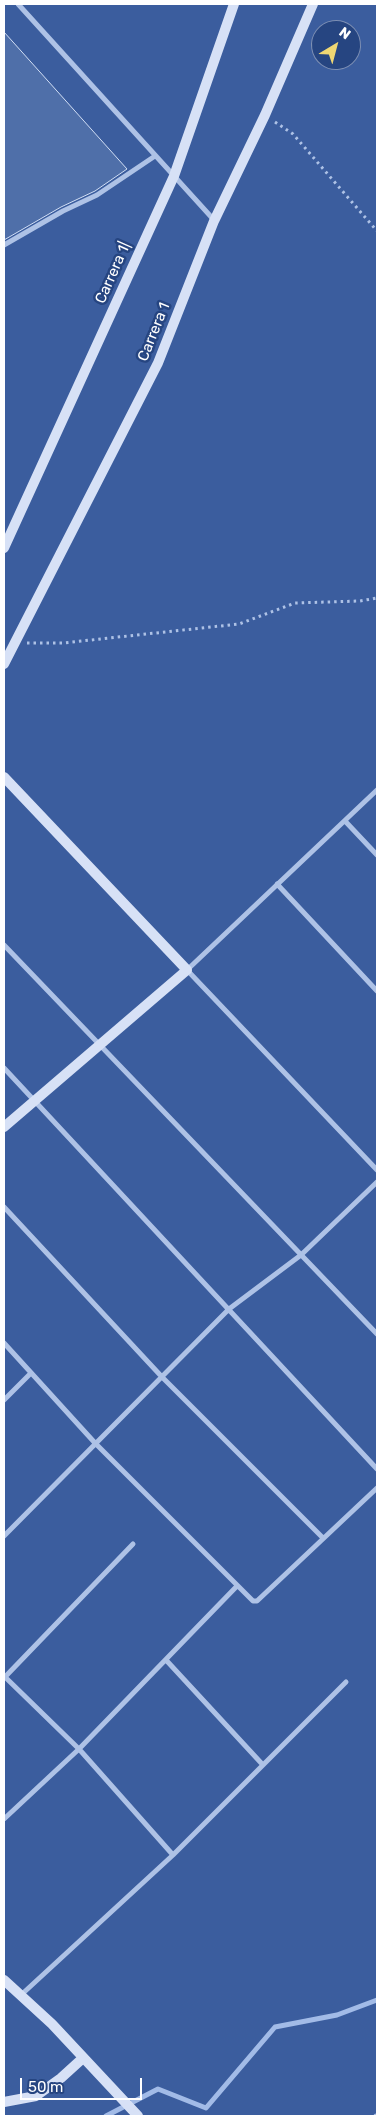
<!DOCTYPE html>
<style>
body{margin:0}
#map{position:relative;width:381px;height:2120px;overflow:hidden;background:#264581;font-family:Rubik,sans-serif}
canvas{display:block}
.frame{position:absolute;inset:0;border:5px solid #fff;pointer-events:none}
.north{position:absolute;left:311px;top:20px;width:50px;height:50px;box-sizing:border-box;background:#264581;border:1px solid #7d8fb3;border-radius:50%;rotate:37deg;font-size:14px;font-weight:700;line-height:20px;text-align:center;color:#fff}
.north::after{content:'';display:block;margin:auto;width:18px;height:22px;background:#efd773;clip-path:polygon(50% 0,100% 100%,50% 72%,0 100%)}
.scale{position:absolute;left:20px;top:2078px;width:122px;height:22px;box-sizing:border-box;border:2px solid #fff;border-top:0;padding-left:6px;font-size:15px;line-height:18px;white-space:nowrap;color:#fff;-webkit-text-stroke:4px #264581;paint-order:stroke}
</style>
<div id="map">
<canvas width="381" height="2120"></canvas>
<div class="frame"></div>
<div class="north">N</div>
<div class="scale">50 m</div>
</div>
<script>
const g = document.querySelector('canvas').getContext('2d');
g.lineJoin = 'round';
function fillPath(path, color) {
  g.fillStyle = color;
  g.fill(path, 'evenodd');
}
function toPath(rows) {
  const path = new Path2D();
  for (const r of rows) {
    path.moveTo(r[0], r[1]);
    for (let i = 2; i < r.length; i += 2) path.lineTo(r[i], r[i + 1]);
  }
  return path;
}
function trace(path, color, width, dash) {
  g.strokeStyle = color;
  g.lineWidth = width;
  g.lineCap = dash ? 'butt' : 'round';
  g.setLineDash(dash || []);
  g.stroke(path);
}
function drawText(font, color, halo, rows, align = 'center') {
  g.font = font + ' Rubik,sans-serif';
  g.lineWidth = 5;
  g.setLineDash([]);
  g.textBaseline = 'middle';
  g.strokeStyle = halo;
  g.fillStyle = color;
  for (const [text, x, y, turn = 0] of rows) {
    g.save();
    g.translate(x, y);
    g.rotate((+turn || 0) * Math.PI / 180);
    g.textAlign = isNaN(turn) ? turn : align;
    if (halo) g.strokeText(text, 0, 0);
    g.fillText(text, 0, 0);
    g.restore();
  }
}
const green = toPath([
 [4,4,377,4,377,2116,4,2116],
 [321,30,351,30,351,60,321,60]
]);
const stream = toPath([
 [106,2116,158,2089,206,2108,275,2027,337,2015,377,2000]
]);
const building = toPath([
 [4,32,127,169,95,191,61,207,4,240,4,32]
]);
const path = toPath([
 [275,122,293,134,377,231],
 [27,643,63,643,239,624,295,603,360,601,377,598]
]);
const street = toPath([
 [18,4,214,220],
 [4,245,63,211,97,195,155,156],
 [377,790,187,970,377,1170],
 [345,821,377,855],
 [277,884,377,991],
 [4,945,377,1334],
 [4,1068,377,1469],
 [4,1207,162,1377,323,1538],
 [4,1343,95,1443,253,1601,257,1601,377,1488],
 [4,1400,31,1373],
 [4,1536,229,1309,301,1255,377,1182],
 [166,1660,263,1765],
 [4,1676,79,1749,173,1855],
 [4,1678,133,1544],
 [4,1819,79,1749,237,1586],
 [21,1995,173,1855,346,1682],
 [376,2116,377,2116]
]);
const secondary = toPath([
 [4,548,174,176,234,4],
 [4,664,158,363,214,221,265,115,313,4],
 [4,777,187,970,4,1127],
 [4,1980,52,2024,138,2116],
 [4,2102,36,2096,61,2078,83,2058]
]);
const streetNames = [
 ["Carrera 1|",113,273,-66],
 ["Carrera 1",154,332,-68]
];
fillPath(green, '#3b5d9e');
trace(stream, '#a2bbe7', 5);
fillPath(building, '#4f6fa9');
trace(building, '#d1def5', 1);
trace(path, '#aec2e6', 3, [2.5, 4]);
trace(street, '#aec2e6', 5);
trace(secondary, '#d7e1f6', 10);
drawText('15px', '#fff', '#264581', streetNames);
</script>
